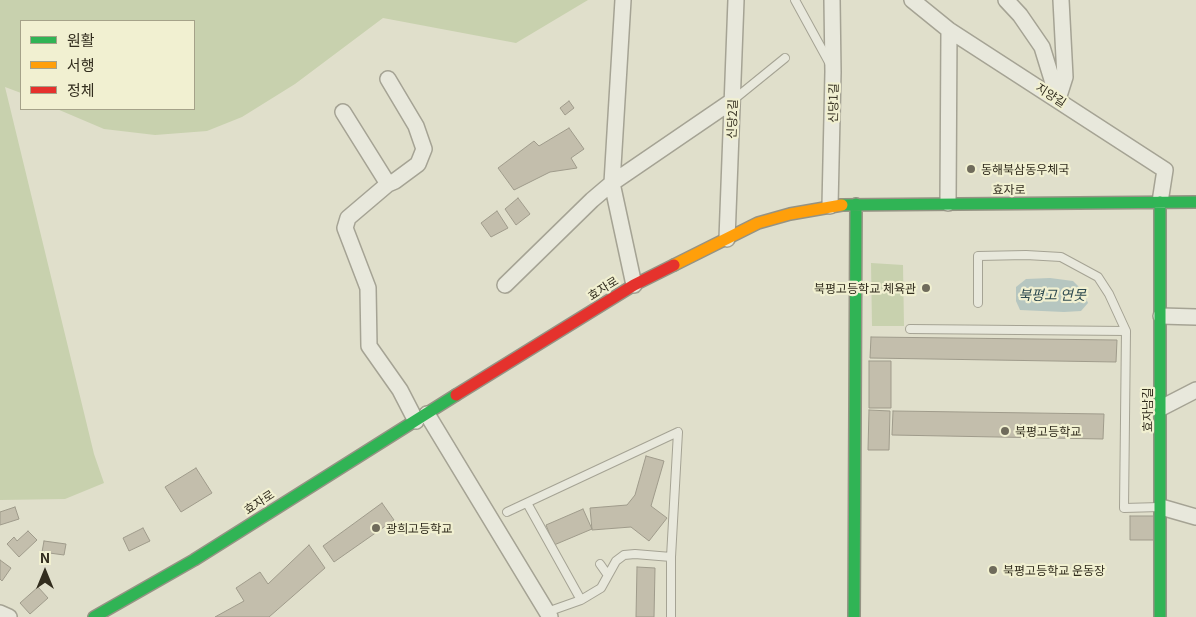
<!DOCTYPE html>
<meta charset="utf-8">
<style>
body{margin:0}
#map{position:relative;width:1196px;height:617px;overflow:hidden;background:#e0dfcb;font-family:Georgia,"Noto Sans KR",serif}
canvas{display:block}
.legend{position:absolute;left:20px;top:20px;width:175px;height:90px;box-sizing:border-box;background:#f1f0d1;border:1px solid #a5a289;margin:0;padding:6px 9px;list-style:none;font-size:15px;color:#322d1e}
.legend li{display:flex;align-items:center;gap:10px;height:25px}
.legend b{width:25px;border:1px solid #a5a289}
.north{position:absolute;left:20px;top:547px;width:50px;height:50px;-webkit-text-stroke:4px #f1f0d1;paint-order:stroke;rotate:0deg;font-size:14px;font-weight:700;line-height:20px;text-align:center;color:#322d1e}
.north::after{content:'';display:block;margin:auto;width:18px;height:22px;background:#322d1e;clip-path:polygon(50% 0,100% 100%,50% 72%,0 100%)}
</style>
<div id="map">
<canvas width="1196" height="617"></canvas>
<ul class="legend">
<li><b style="height:6px;background:#30b455"></b>원활</li>
<li><b style="height:6px;background:#ff9f0a"></b>서행</li>
<li><b style="height:6px;background:#e5322d"></b>정체</li>
</ul>
<div class="north">N</div>
</div>
<script>
const g = document.querySelector('canvas').getContext('2d');
g.lineJoin = 'round';
function fillPath(path, color) {
  g.fillStyle = color;
  g.fill(path, 'evenodd');
}
function toPath(rows) {
  const path = new Path2D();
  for (const r of rows) {
    path.moveTo(r[0], r[1]);
    for (let i = 2; i < r.length; i += 2) path.lineTo(r[i], r[i + 1]);
  }
  return path;
}
function trace(path, color, width, dash) {
  g.strokeStyle = color;
  g.lineWidth = width;
  g.lineCap = dash ? 'butt' : 'round';
  g.setLineDash(dash || []);
  g.stroke(path);
}
function drawText(font, color, halo, rows, align = 'center') {
  g.font = font + ' Georgia,"Noto Sans KR",serif';
  g.lineWidth = 4.5;
  g.setLineDash([]);
  g.textBaseline = 'middle';
  g.strokeStyle = halo;
  g.fillStyle = color;
  for (const [text, x, y, turn = 0] of rows) {
    g.save();
    g.translate(x, y);
    g.rotate((+turn || 0) * Math.PI / 180);
    g.textAlign = isNaN(turn) ? turn : align;
    if (halo) g.strokeText(text, 0, 0);
    g.fillText(text, 0, 0);
    g.restore();
  }
}
const green = toPath([
 [0,0,588,0,516,43,383,18,295,84,242,117,207,131,155,135,104,129,57,109,194,109,194,21,21,21,21,93,5,87,94,454,104,483,65,499,0,500],
 [871,263,903,265,904,326,872,326]
]);
const water = toPath([
 [1050,278,1073,281,1083,291,1088,303,1081,311,1064,312,1020,310,1016,301,1016,287,1026,279]
]);
const building = toPath([
 [569,101,574,108,565,115,560,108,569,101],
 [569,128,584,149,571,158,577,168,550,172,514,190,498,168,534,141,539,146,569,128],
 [518,198,530,214,516,225,505,209,518,198],
 [497,211,508,228,491,237,481,223,497,211],
 [871,337,1117,340,1116,362,870,358,871,337],
 [869,361,891,361,891,408,869,408,869,361],
 [869,410,890,411,889,450,868,450,869,410],
 [893,411,1104,414,1103,439,892,435,893,411],
 [646,456,664,461,651,506,667,518,649,541,631,527,592,530,590,508,627,505,635,495,646,456],
 [196,468,212,493,181,512,165,487,196,468],
 [382,503,394,520,334,562,323,546,382,503],
 [15,507,19,519,0,525,0,512,15,507],
 [583,509,592,529,554,545,546,525,583,509],
 [1130,516,1154,516,1155,540,1130,540,1130,516],
 [143,528,150,541,129,551,123,538,143,528],
 [28,531,37,540,19,557,7,544,14,537,17,541,28,531],
 [44,541,66,544,64,555,42,552,44,541],
 [309,545,325,568,269,617,215,617,244,601,236,588,260,572,268,584,309,545],
 [0,560,11,568,2,581,0,579,0,560],
 [637,567,655,568,654,617,636,617,637,567],
 [38,587,48,598,30,614,20,603,38,587]
]);
const lane = toPath([
 [795,0,830,64],
 [732,101,785,58],
 [978,303,978,256,1026,255,1061,257,1098,277,1109,294,1126,331,1124,508,1160,507],
 [910,329,1126,331],
 [527,503,581,600,547,612],
 [507,512,678,432,671,557,671,617],
 [600,564,607,574],
 [581,600,601,588,616,561,624,555,635,554,671,557]
]);
const street = toPath([
 [912,0,949,30,1165,170,1160,202],
 [1006,0,1020,15,1042,47,1058,99],
 [388,79,416,126,424,149,418,164,395,181,388,184,348,218,345,228,368,288,369,346,400,390,416,421],
 [1058,99,1065,77,1061,0],
 [343,112,388,184],
 [948,203,949,30],
 [830,206,833,72,832,0],
 [727,239,736,0],
 [505,285,592,200,612,183,623,0],
 [634,285,612,183,732,101],
 [1161,316,1196,317],
 [1161,408,1196,390],
 [427,414,550,617],
 [1161,507,1196,517],
 [0,613,9,617]
]);
const fast = toPath([
 [1160,202,1160,617],
 [842,205,1196,202],
 [94,617,194,560,456,395],
 [854,617,856,204]
]);
const slow = toPath([
 [674,265,758,223,790,214,842,205]
]);
const jam = toPath([
 [456,395,634,285,674,265]
]);
const markers = [
 [971,169,5,"#6f6b5b"],
 [926,288,5,"#6f6b5b"],
 [1005,431,5,"#6f6b5b"],
 [376,528,5,"#6f6b5b"],
 [993,570,5,"#6f6b5b"]
];
const streetNames = [
 ["지양길",1051,95,33],
 ["신당1길",833,103,-89],
 ["신당2길",732,119,-88],
 ["효자로",1009,189],
 ["효자로",603,288,-32],
 ["효자남길",1147,410,-90],
 ["효자로",259,502,-33]
];
const poiNames = [
 ["동해북삼동우체국",981,169],
 ["북평고등학교 체육관",916,288,"right"],
 ["북평고등학교",1015,431],
 ["광희고등학교",386,528],
 ["북평고등학교 운동장",1003,570]
];
const waterNames = [
 ["북평고 연못",1052,295]
];
fillPath(green, '#c8d1ae');
fillPath(water, '#b6c6c0');
fillPath(building, '#c3beac');
trace(building, '#9f9b8b', 1);
trace(lane, '#a5a394', 10);
trace(street, '#a5a394', 18);
trace(fast, '#959384', 14);
trace(slow, '#959384', 14);
trace(jam, '#959384', 14);
trace(lane, '#e8e8dc', 8);
trace(street, '#e8e8dc', 15);
trace(fast, '#30b455', 11);
trace(slow, '#ff9f0a', 11);
trace(jam, '#e5322d', 11);
for (const [x, y, r, color] of markers) {
  const dot = new Path2D();
  dot.arc(x, y, r, 0, 2 * Math.PI);
  g.fillStyle = color;
  g.fill(dot);
  trace(dot, '#f1f0d1', 2);
}
drawText('12px', '#322d1e', '#f1f0d1', streetNames);
drawText('12px', '#322d1e', '#f1f0d1', poiNames, 'left');
drawText('italic 14px', '#2e4a50', '#f1f0d1', waterNames);
</script>
